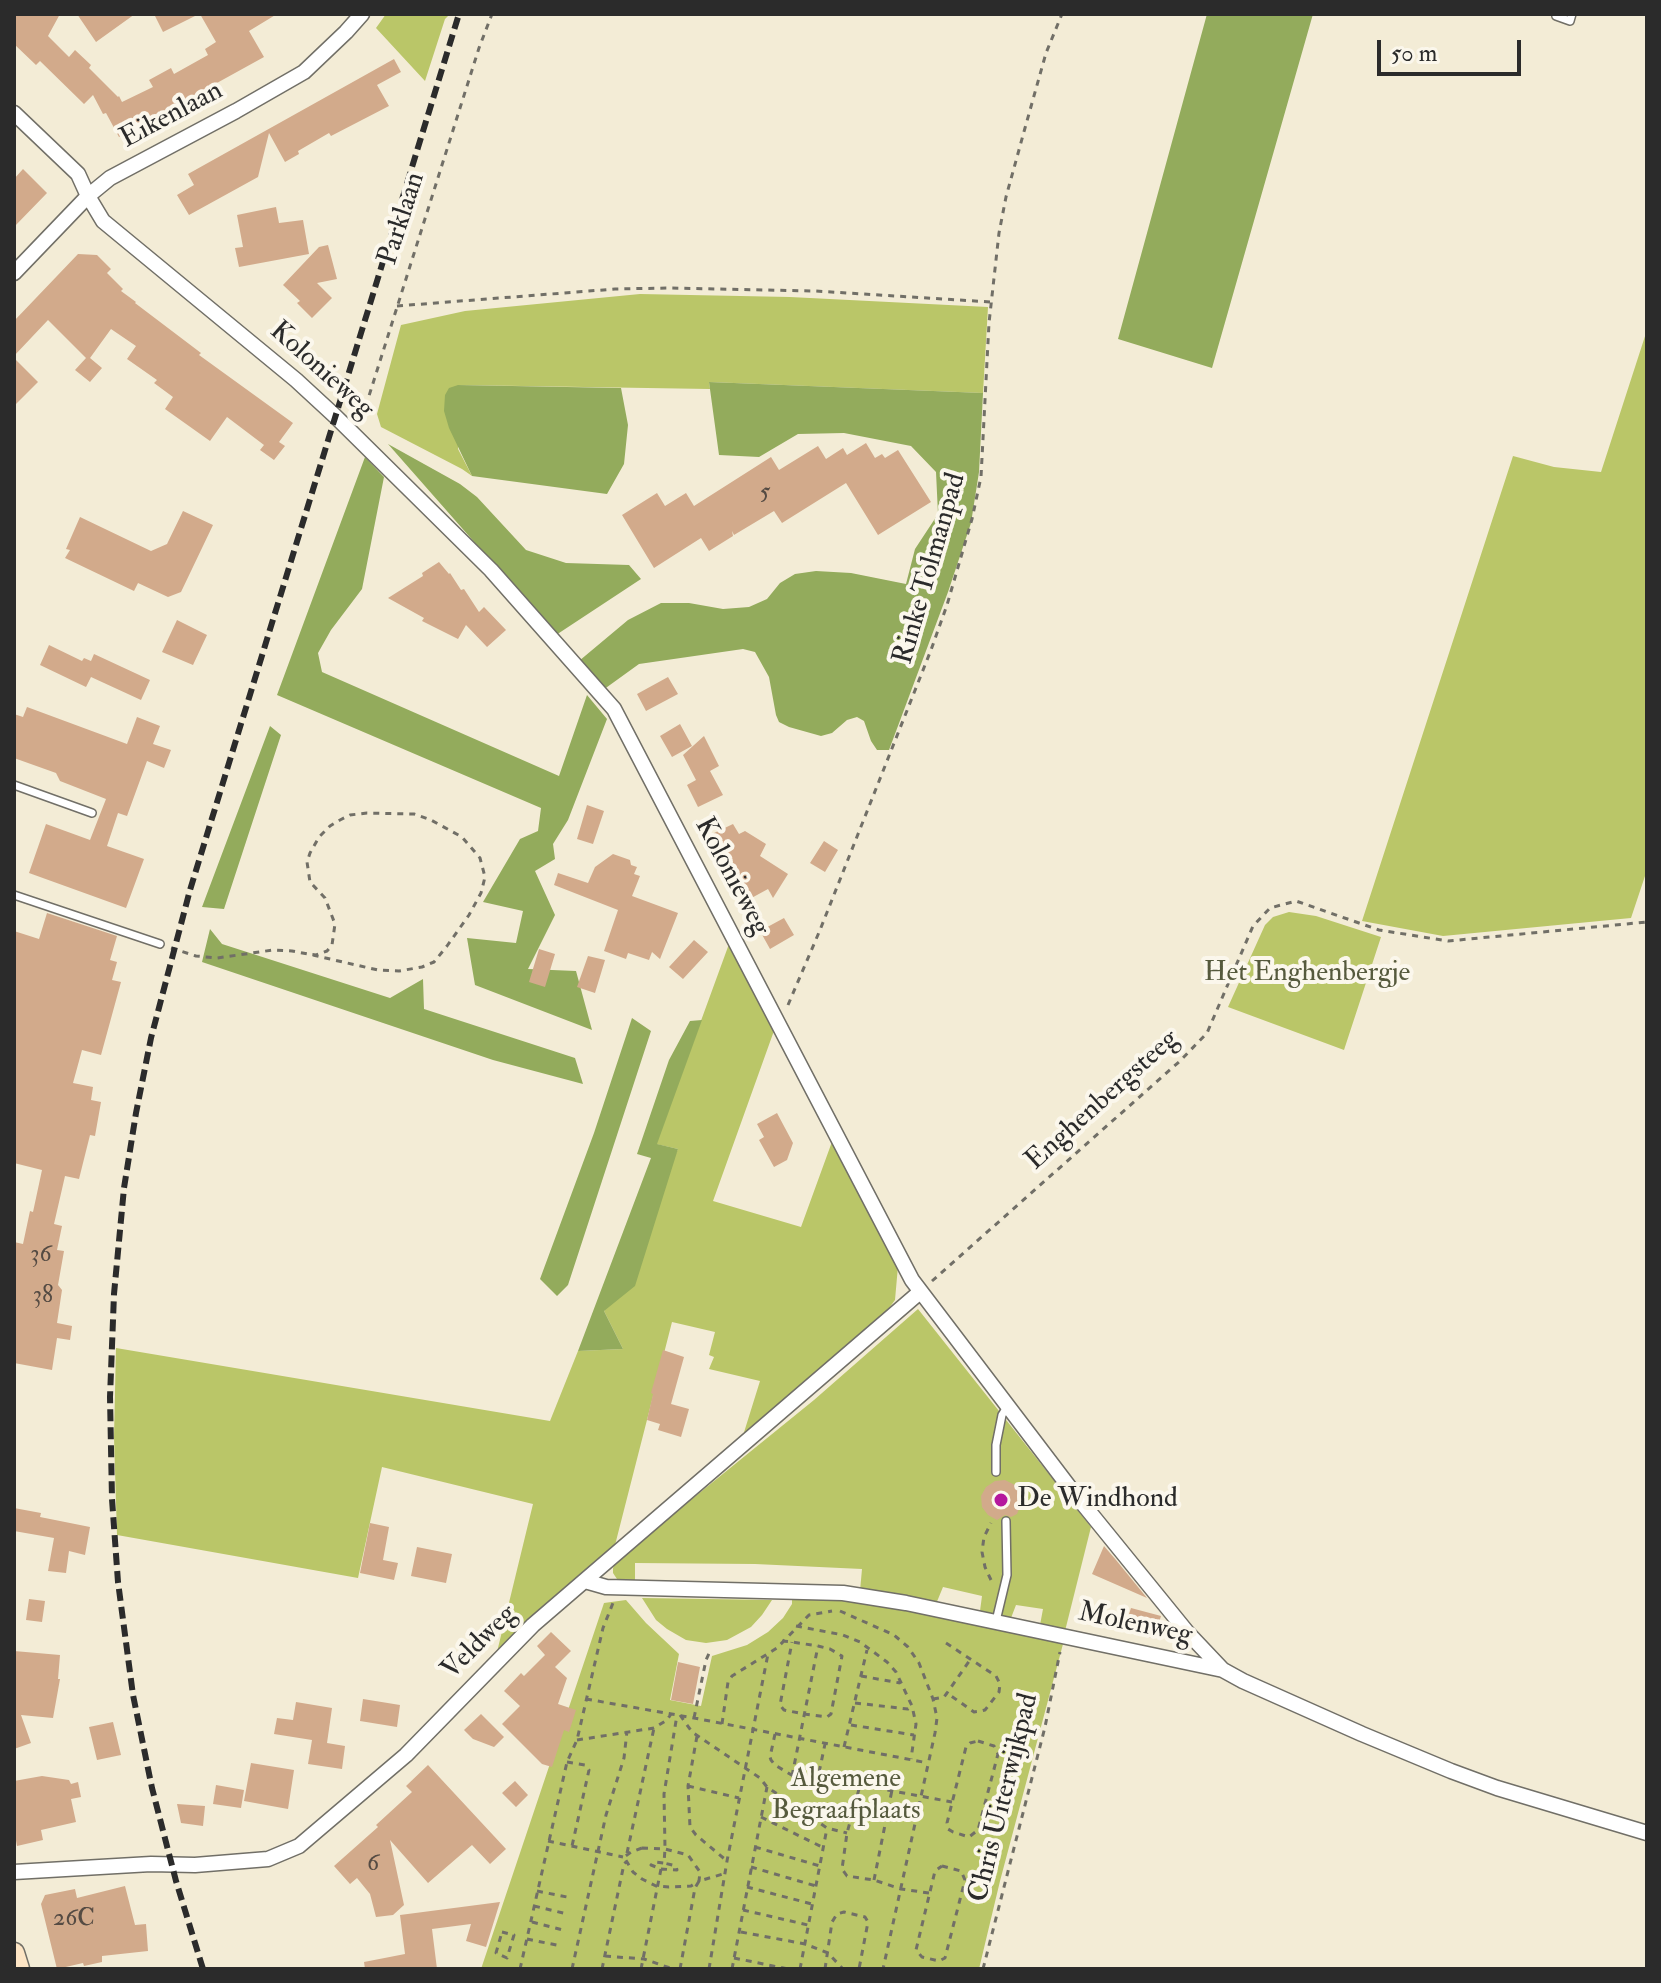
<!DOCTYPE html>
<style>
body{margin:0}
#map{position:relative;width:1661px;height:1983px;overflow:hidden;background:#f3ecd6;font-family:"IM FELL Double Pica",serif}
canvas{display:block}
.frame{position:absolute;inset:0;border:16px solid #2b2b2b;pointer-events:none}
.scale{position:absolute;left:1377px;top:40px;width:144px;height:36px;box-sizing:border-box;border:4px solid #2b2b2b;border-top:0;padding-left:10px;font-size:24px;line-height:28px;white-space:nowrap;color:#2b2b2b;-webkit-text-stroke:6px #fbf7ec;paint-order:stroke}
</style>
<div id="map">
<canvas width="1661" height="1983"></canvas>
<div class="frame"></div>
<div class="scale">50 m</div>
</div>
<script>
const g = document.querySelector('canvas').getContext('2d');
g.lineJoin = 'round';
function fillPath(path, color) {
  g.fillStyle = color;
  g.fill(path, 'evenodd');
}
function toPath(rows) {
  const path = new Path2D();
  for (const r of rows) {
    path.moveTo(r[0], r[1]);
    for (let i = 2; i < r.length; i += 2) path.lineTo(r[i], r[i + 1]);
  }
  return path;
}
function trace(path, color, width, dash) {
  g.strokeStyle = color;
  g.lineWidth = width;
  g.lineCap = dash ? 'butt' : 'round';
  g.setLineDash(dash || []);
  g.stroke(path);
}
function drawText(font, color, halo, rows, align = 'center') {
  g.font = font + ' "IM FELL Double Pica",serif';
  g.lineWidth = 8;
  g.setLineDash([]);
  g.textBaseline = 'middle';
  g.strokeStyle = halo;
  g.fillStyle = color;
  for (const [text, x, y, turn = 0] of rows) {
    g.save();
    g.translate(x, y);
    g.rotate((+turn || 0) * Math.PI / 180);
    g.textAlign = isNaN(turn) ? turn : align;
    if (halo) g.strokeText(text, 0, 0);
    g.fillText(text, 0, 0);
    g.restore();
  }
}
const green = toPath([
 [386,14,450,14,445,19,425,81,376,28],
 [640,294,790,297,988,307,983,393,709,382,710,389,458,385,458,449,472,476,462,469,381,427,377,414,401,325,465,311],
 [1647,330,1647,870,1631,918,1443,936,1362,921,1513,456,1554,467,1601,472],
 [1289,912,1316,916,1381,937,1344,1050,1228,1007,1265,925,1273,917],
 [729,944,775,1028,713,1201,801,1227,833,1139,898,1266,895,1300,881,1319,741,1442,760,1381,709,1369,714,1357,709,1355,715,1332,672,1322,614,1549,550,1601,497,1652,533,1504,382,1467,358,1578,117,1535,114,1437,116,1348,550,1421,578,1351,623,1349,604,1311,678,1149,656,1144],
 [918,1309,1091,1527,1065,1631,1040,1625,1043,1609,1016,1605,1011,1618,980,1611,982,1596,943,1587,936,1604,860,1591,862,1569,755,1564,635,1563,635,1582,622,1582,617,1579,613,1573,613,1568,618,1559,814,1400],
 [642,1598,772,1600,762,1615,751,1627,727,1640,706,1643,686,1640,667,1629,656,1620],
 [817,1598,843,1599,878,1604,1063,1644,1000,1881,979,1969,481,1969,604,1603,626,1600,646,1623,679,1654,670,1700,701,1706,712,1656,747,1645,768,1632,783,1618,792,1604,792,1600]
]);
const forest = toPath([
 [1207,14,1313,14,1212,368,1118,339],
 [709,382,983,393,979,472,971,523,948,592,889,750,877,750,871,741,864,721,857,717,847,720,832,733,821,736,789,727,779,722,776,715,769,677,755,652,743,649,639,664,603,690,579,661,628,620,661,603,689,603,723,609,749,607,767,599,780,583,795,574,816,571,851,573,906,584,915,549,938,514,936,472,911,446,844,433,798,434,759,457,719,455],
 [458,385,621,388,628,425,624,464,607,494,472,476,449,428,444,411,445,395,449,388],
 [388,444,460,484,477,497,526,550,566,563,629,565,641,579,556,635],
 [365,457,384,477,362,589,331,630,318,653,322,672,559,776,587,695,607,719,568,820,553,844,555,859,535,871,555,915,528,969,576,971,592,1030,475,985,467,938,516,943,523,911,483,902,520,839,538,831,541,808,277,695],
 [270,726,281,735,224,909,202,907],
 [210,929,222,944,390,998,423,979,424,1009,575,1058,583,1084,493,1060,202,962],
 [632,1018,651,1031,568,1285,557,1296,540,1279,594,1133],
 [702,1020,657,1144,678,1149,635,1286,604,1311,623,1349,578,1351,651,1158,637,1154,669,1060,690,1021]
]);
const building = toPath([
 [14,14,60,14,48,36,69,57,75,50,91,65,89,68,118,97,119,96,122,102,153,87,149,80,171,68,174,74,208,55,205,49,216,42,200,14,277,14,249,31,264,57,119,137,106,113,103,114,93,95,84,104,40,61,36,65,14,44],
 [77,14,135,14,96,42],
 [154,14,199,14,163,32],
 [394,59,401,72,377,85,389,106,331,136,329,133,298,151,299,154,285,162,269,133,258,177,189,215,177,195,194,185,188,174],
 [23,169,47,193,14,227,14,179],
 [276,207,279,223,303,220,309,254,239,267,235,248,243,247,237,215],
 [328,245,337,279,317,283,332,298,312,318,297,303,300,301,283,285,319,247],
 [78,254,97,255,111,269,107,273,123,289,121,291,136,302,135,303,201,353,199,355,293,423,279,442,285,446,274,460,260,450,264,445,227,417,210,441,165,409,173,397,154,383,157,380,127,359,136,346,111,329,90,358,102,368,90,382,75,370,86,358,48,320,14,356,14,321],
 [14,358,38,382,14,406],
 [866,443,875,458,882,454,885,458,898,450,931,502,878,535,846,483,782,523,774,511,734,535,732,531,733,536,709,551,701,538,654,568,622,515,657,493,665,506,686,493,694,506,771,457,779,470,818,446,826,459,843,448,847,455],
 [183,511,213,525,181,592,168,597,138,583,134,591,65,558,70,550,66,549,80,517,151,551,167,544],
 [439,562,449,574,450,573,461,590,464,589,479,612,484,607,506,630,487,647,466,625,458,639,422,621,424,618,388,598,423,576,422,573],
 [177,620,207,635,193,665,162,652],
 [49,645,82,661,84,658,91,661,94,654,150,680,141,700,91,677,86,687,40,665],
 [668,677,678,694,646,711,637,694],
 [27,707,127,744,137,717,160,726,153,744,171,750,164,768,147,761,127,816,118,813,107,846,144,859,126,908,29,873,46,824,90,840,106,799,60,781,56,773,14,758,14,714,23,717],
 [680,724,692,746,672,757,660,736],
 [704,736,719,766,710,771,723,795,698,807,687,785,696,780,683,755],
 [587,805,604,811,593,844,577,839],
 [733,824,739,834,745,831,766,844,760,856,788,874,773,898,768,889,746,901,712,834],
 [824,841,838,850,825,872,810,863],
 [613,854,630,860,631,865,637,867,634,874,640,876,632,896,678,913,660,959,652,952,649,960,628,953,626,959,604,951,618,910,554,885,558,873,588,883,595,867],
 [47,913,117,936,110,960,117,962,112,980,121,982,101,1055,82,1050,73,1083,93,1087,91,1100,101,1102,95,1136,90,1135,79,1179,65,1176,54,1224,62,1226,57,1250,64,1251,58,1285,62,1290,57,1323,72,1326,70,1340,57,1338,52,1370,14,1363,14,1242,23,1244,30,1211,33,1212,42,1170,14,1163,14,931,39,939],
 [784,918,794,935,770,949,760,931],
 [694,940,708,952,683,979,669,967],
 [539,949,555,954,545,987,529,982],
 [588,956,605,960,595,993,577,987],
 [777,1113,793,1143,787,1160,774,1167,759,1140,764,1137,757,1124],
 [663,1350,684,1357,671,1404,689,1409,681,1437,658,1430,660,1424,647,1420,653,1394,651,1393],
 [1005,1480,1015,1485,1021,1494,1021,1504,1017,1514,1011,1517,1005,1515,997,1520,988,1515,982,1507,981,1496,986,1487,995,1481],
 [14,1508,41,1513,40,1517,90,1527,85,1555,69,1551,66,1573,48,1571,54,1538,14,1531],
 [370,1523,389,1527,383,1560,398,1563,394,1580,360,1573],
 [1104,1546,1116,1560,1147,1598,1092,1574],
 [417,1547,452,1554,446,1583,411,1576],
 [29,1599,45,1601,42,1622,26,1620],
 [1131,1608,1161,1616,1154,1639,1124,1629],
 [551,1632,571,1651,555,1667,567,1678,558,1704,576,1710,569,1732,564,1730,552,1767,542,1764,502,1724,520,1706,504,1691,521,1673,524,1676,545,1655,537,1646],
 [14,1651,60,1655,58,1679,60,1679,53,1718,21,1715,31,1743,14,1749],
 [678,1662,700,1667,693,1704,671,1700],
 [363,1699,400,1705,397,1727,360,1721],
 [296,1702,332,1708,327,1743,345,1746,342,1769,308,1764,312,1740,274,1734,277,1718,293,1720],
 [481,1714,504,1737,494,1747,473,1739,464,1730],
 [113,1722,121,1755,97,1760,89,1727],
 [251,1763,294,1770,288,1809,244,1801],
 [428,1765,506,1849,490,1864,472,1845,428,1883,390,1840,404,1905,393,1915,376,1917,370,1894,357,1878,350,1884,334,1866,378,1827,376,1825,412,1792,406,1786],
 [42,1776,69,1780,71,1784,78,1782,81,1797,71,1799,76,1822,41,1830,43,1840,17,1846,14,1830,14,1781],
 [515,1781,528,1795,516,1807,502,1793],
 [216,1785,244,1790,241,1808,213,1804],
 [177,1804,205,1806,203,1826,181,1823],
 [125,1886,135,1925,146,1924,148,1951,102,1956,102,1962,84,1966,83,1963,57,1969,41,1904,45,1895,75,1889,77,1898],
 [500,1902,486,1947,466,1941,471,1924,432,1929,437,1969,365,1969,364,1962,405,1954,400,1915]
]);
const path = toPath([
 [397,306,615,289,671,288,816,291,991,302],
 [362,418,479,48,492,14],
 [171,948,196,956,217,958,273,950,292,951,308,954,378,970,399,971,422,967,434,962,447,946,469,915,481,893,485,877,480,858,462,837,431,820,414,814,367,813,350,815,340,820,330,826,319,837,310,853,307,862,310,882,325,898,335,924,332,945,327,951,316,955,308,954],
 [788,1005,820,930,931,650,947,605,972,519,981,477,989,323,999,233,1006,197,1025,128,1046,53,1062,14],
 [932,1281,1180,1061,1207,1033,1253,926,1270,908,1296,901,1379,930,1448,941,1647,922],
 [991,1580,985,1567,982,1552,984,1537,991,1523],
 [840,1611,894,1635,908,1647,919,1663,933,1699,937,1718,935,1733,883,1969],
 [796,1626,843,1635,860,1642,887,1662,896,1672,912,1706,916,1724,911,1759],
 [782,1641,792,1642,818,1646,830,1649,842,1656,831,1714,827,1717,804,1714,784,1710,780,1705,792,1642],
 [946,1643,996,1676,1000,1684,999,1692,985,1710,981,1711,974,1712,947,1693],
 [861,1676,900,1683],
 [586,1699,694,1718,928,1763],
 [933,1699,944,1697,947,1693,970,1660],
 [855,1703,908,1709,911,1707],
 [680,1715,692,1732,760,1778,767,1787,827,1828,847,1833],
 [694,1718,706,1660,711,1649],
 [722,1724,728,1682,732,1676,777,1648,809,1615,832,1611],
 [851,1725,914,1735],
 [775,1734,770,1757,771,1760,775,1765,813,1788,816,1787,825,1744],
 [697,1736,688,1786,690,1827,696,1835,727,1861],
 [577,1740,654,1728,667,1720,671,1714],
 [978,1741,994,1746,998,1754,978,1830,969,1837,953,1832,948,1829,947,1823,966,1747,970,1743,978,1741],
 [844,1747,867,1650],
 [567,1762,585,1765,589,1770,572,1846],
 [792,1776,818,1646],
 [688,1786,739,1798],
 [761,1817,822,1847],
 [548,1841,623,1857],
 [755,1847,820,1866],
 [642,1848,665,1849,688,1855,700,1872,699,1881,691,1886,669,1887,656,1886,642,1879,633,1872,624,1857,631,1852,642,1848],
 [627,1853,654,1728],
 [942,1866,961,1871,965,1880,945,1958,939,1961,922,1957,916,1950,935,1871,942,1866],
 [751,1867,816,1886],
 [661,1869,677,1870,676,1866,664,1863],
 [874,1880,892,1790],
 [747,1887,812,1904],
 [537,1891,572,1898],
 [929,1893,901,1889,874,1880,847,1876,842,1869,847,1833,859,1789,866,1786,952,1802],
 [534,1906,567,1914],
 [743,1910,808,1925],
 [532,1922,563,1930],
 [502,1932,514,1935,507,1958,496,1953,502,1932],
 [741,1932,805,1944,828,1953,843,1969],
 [527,1939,561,1946],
 [605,1956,644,1959,673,1969],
 [734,1958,788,1969],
 [520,1969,567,1762,577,1740,603,1628,613,1603],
 [572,1969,606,1815,624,1758,627,1731],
 [602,1969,624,1864,626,1862],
 [641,1969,661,1869,651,1865,655,1862,664,1863,665,1849,664,1794,677,1715],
 [680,1969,695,1888,699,1881,723,1874],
 [709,1969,727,1861,768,1654],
 [732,1969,767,1787],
 [800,1969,827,1828],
 [825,1969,832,1922,837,1914,844,1912,865,1917,868,1922,859,1969],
 [983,1969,1045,1727,1060,1652]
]);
const lane = toPath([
 [1556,16,1570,21,1572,14],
 [14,785,92,813],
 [14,895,160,944],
 [996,1472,996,1445,1002,1415,1007,1407],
 [996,1621,1007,1575,1006,1521]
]);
const street = toPath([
 [14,113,78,174,88,196,103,221,296,380,335,416,491,570,614,709,912,1280,1070,1488,1187,1632,1223,1670],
 [14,273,88,196,110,178,236,111,304,72,346,32,362,14],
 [585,1581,606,1587,843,1593,906,1603,1223,1670,1243,1681,1362,1734,1451,1771,1497,1788,1647,1833],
 [14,1872,151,1864,195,1865,268,1859,299,1846,406,1755,533,1625,920,1292]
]);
const secondary = toPath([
 [14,1953,19,1969]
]);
const rail = toPath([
 [203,1969,176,1881,152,1788,133,1695,118,1582,112,1499,110,1397,114,1294,124,1188,136,1113,151,1038,190,890,459,14]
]);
const markers = [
 [1001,1500,8,"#b5179e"]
];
const numberNames = [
 ["5",765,494],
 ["36",41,1256],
 ["38",43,1297],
 ["6",373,1865],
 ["26C",74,1920]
];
const streetNames = [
 ["Eikenlaan",172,116,-28],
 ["Parklaan",403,219,-72],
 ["Kolonieweg",321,371,42],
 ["Rinke Tolmanpad",931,569,-74],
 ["Kolonieweg",731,877,62],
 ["Enghenbergsteeg",1103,1101,-42],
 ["Molenweg",1135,1625,12],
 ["Veldweg",480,1643,-45],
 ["Chris Uiterwijkpad",1005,1798,-76]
];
const parkNames = [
 ["Het Enghenbergje",1307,974],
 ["Algemene",846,1780],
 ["Begraafplaats",846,1812]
];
const poiNames = [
 ["De Windhond",1017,1500]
];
fillPath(green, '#bac668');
fillPath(forest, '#93ab5c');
fillPath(building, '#d2aa8b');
trace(lane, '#716f67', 10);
trace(street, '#716f67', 17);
trace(secondary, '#716f67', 23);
trace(path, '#716f67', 3, [6, 6]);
trace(lane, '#fff', 7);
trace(street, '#fff', 14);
trace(secondary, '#fde5c5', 20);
trace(rail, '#2b2b2b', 6, [12, 6]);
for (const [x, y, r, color] of markers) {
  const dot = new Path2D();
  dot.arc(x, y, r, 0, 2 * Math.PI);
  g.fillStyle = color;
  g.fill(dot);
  trace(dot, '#fbf7ec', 3);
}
drawText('24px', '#554b43', null, numberNames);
drawText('28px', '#2b2b2b', '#fbf7ec', streetNames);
drawText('28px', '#565a3d', '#fbf7ec', parkNames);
drawText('28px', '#2b2b2b', '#fbf7ec', poiNames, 'left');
</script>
